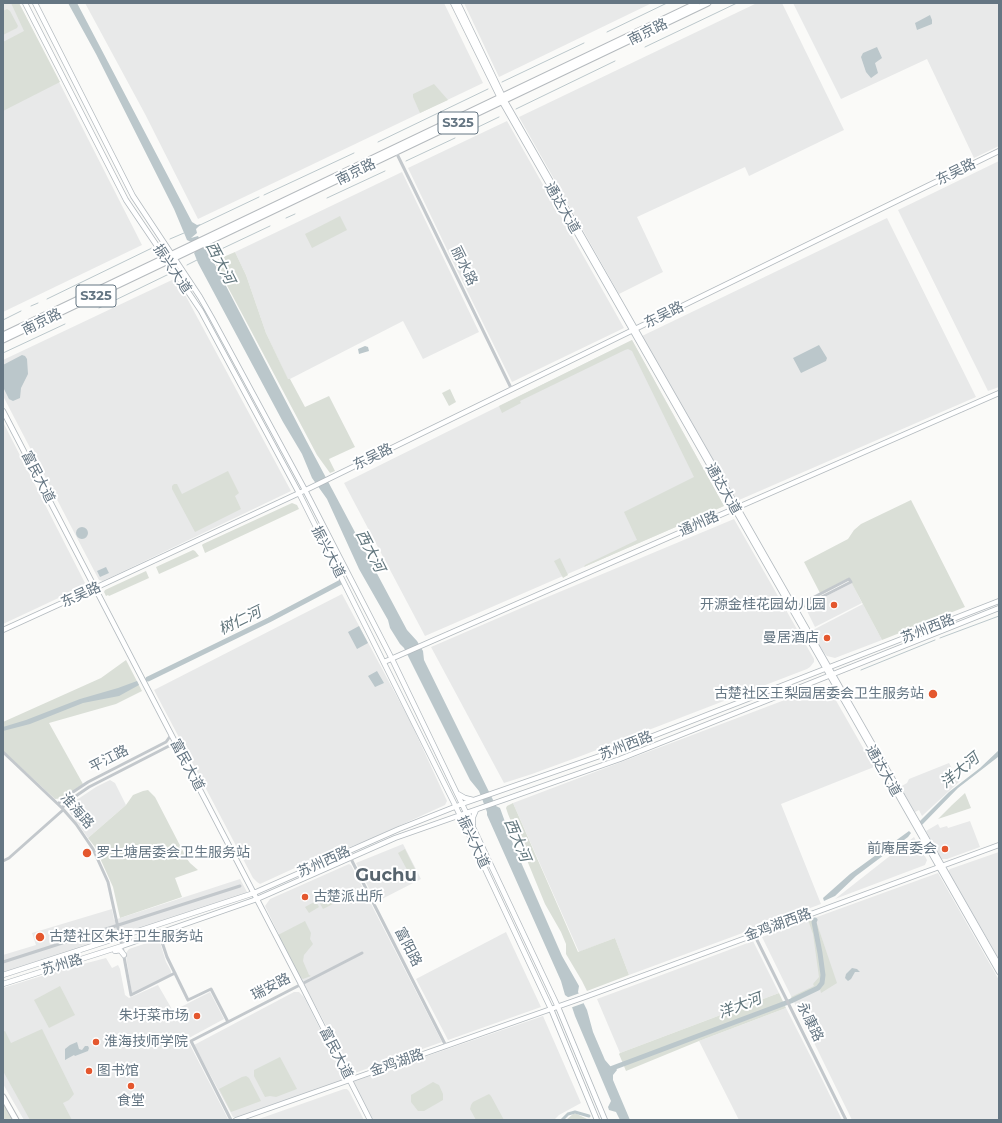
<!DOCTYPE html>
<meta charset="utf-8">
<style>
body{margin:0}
#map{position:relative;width:1002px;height:1123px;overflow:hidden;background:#fafaf8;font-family:Montserrat,sans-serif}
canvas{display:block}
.frame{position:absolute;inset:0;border:4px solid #657683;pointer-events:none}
</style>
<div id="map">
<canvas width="1002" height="1123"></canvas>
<div class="frame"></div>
</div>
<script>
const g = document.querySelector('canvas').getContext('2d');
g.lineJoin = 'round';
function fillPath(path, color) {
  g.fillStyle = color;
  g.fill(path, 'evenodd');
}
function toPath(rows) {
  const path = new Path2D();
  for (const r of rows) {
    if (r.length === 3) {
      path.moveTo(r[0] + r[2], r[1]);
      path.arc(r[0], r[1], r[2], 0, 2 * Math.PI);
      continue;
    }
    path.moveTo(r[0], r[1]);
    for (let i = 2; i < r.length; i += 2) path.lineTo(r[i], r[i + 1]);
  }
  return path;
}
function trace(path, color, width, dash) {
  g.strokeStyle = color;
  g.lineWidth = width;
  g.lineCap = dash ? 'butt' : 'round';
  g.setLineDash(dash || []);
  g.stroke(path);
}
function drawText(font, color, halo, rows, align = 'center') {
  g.font = font + ' Montserrat,"Noto Sans SC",sans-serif';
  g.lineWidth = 4;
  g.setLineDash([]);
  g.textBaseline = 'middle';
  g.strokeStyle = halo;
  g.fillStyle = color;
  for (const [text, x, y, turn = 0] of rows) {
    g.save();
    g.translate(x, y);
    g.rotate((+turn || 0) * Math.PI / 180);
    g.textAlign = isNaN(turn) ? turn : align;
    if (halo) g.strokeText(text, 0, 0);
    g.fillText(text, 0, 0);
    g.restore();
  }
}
const built = toPath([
 [3,3,19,3,142,245,3,312],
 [85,3,444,3,483,83,198,219,145,114],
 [464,3,652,3,499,77],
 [757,3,782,3,844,130,749,176,745,167,637,217,663,272,619,294,519,117],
 [793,3,999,3,999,146,974,158,927,59,841,99],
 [507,121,624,328,512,382,453,262,408,168],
 [999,161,999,387,988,391,898,210],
 [402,172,479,332,423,359,403,321,288,380,266,333,246,275,235,252],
 [887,218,976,397,739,500,735,498,642,336],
 [174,279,182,289,291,491,103,581,99,580,3,396,3,360],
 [632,340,724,506,425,636,344,483],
 [3,422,85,583,82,587,3,624],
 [734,519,814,659,814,662,810,667,807,669,581,756,532,774,504,783,431,647,533,603],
 [852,583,862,603,815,627,805,607],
 [342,594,410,721,447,801,445,805,366,841,297,867,260,884,257,882,253,878,154,690],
 [863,604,882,640,835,658,827,656,824,653,811,631],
 [819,687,830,690,874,767,781,804,821,904,629,975,615,938,579,952,513,803],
 [949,763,958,779,960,781,922,816,919,810,915,812,900,787,907,783,909,779],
 [110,780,115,783,126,805,88,838,66,807,96,787],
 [970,821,980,847,947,859,941,859,926,831,938,824,940,828,947,826,948,828],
 [914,837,927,860,925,865,835,899],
 [403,844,421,879,376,902,356,863],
 [999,852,999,959,948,871,950,869],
 [349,864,351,865,442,1042,352,1074,306,988,299,976,265,906,270,899],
 [938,873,999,980,999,1120,852,1120,762,937],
 [240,879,247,892,244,895,3,973,3,955,36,945,32,933,112,909,114,920],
 [506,932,541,1007,448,1040,416,979],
 [159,939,166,962,171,971,171,974,132,994,126,956,126,953,129,949],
 [753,941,779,993,620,1053,597,999],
 [106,958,112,968,118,965,120,969,125,995,129,998,158,985,173,1011,210,992,224,1019,187,1039,228,1119,224,1120,24,1120,3,1084,3,988,64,969],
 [294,992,299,992,304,997,344,1077,341,1081,236,1117,233,1117,194,1045],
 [786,1008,818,1071,842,1120,739,1120,699,1041],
 [543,1016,581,1103,559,1115,554,1120,373,1120,352,1082],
 [344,1089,347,1089,349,1091,364,1120,256,1120]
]);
const green = toPath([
 [11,3,19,3,60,82,3,111,3,42,24,31],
 [7,9,10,11,18,26,17,28,3,35,3,11],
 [434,84,448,100,420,113,413,97,413,94],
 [340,216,347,230,312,248,305,234],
 [235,252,246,275,266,333,288,379,290,379,305,407,329,396,355,447,329,459,335,471,330,473,317,455,214,261],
 [632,340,724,506,584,567,585,565,637,540,624,512,694,477,632,351,628,349,625,350,520,401,521,403,502,413,499,406],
 [450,389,456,402,449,406,442,393],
 [228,471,239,493,235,496,241,509,195,532,172,489,172,486,174,484,177,484,182,494],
 [911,500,965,607,882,640,849,578,820,593,804,562,848,539,854,530,861,524],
 [292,503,297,505,299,509,205,553,202,545,203,544],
 [193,550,195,551,199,556,159,574,156,567],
 [560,558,568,575,563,578,554,561],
 [146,571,149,578,109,596,108,595,106,596,104,592,105,590],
 [126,660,142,691,116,704,49,723,83,784,63,798,55,799,3,751,3,722,101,678],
 [148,790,155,797,187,859,190,863,198,870,175,878,182,897,120,918,113,887,95,847,88,838,126,805,133,795,143,791],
 [965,793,971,808,938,819,952,805],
 [513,803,578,952,615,938,629,975,587,991,582,981,566,954,566,944,561,932,545,904,508,814,506,808,507,806],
 [405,849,417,873,411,877,398,853],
 [329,892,335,903,323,909,317,898],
 [316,901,319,907,309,913,305,907],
 [815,918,837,983,821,993,820,989,793,1001,791,997,814,986,813,984,819,977,813,934,808,920],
 [305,921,311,933,310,939,313,944,304,955,303,961,309,975,311,976,303,979,299,976,278,935],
 [60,986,75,1015,49,1028,34,1000],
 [779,993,786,1008,699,1041,626,1071,619,1054,620,1053],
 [42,1029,74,1094,69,1100,63,1103,72,1120,30,1120,3,1071,3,1032,5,1031,11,1043],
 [280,1057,297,1089,276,1097,270,1096,265,1097,254,1076,254,1070],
 [246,1076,249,1078,261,1101,231,1112,219,1089,242,1077],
 [433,1082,439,1085,443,1094,443,1100,424,1111,418,1111,411,1102,411,1095],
 [489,1094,491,1096,504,1120,476,1120,470,1109,471,1105,473,1102],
 [3,1103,13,1120,4,1120],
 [573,1114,577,1114,589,1120,566,1120]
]);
const water = toPath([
 [68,3,77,3,192,222,197,225,201,224,196,229,197,233,191,238,198,236,205,249,210,251,215,250,215,252,213,254,212,259,307,442,407,630,417,641,423,651,424,660,496,806,500,808,513,844,562,956,579,986,578,992,587,1010,593,1032,605,1060,611,1067,615,1067,617,1070,613,1075,613,1080,630,1120,620,1120,616,1112,609,1110,608,1107,611,1101,575,1016,569,998,565,995,561,981,487,815,487,812,479,791,470,780,404,648,400,644,390,628,388,620,359,569,327,499,312,478,302,454,283,422,198,263,194,253,196,251,191,242,187,240,174,209,96,54],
 [930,15,932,20,932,24,917,30,915,23],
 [877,47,882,58,875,63,878,73,871,78,866,72,861,57,863,53],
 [819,345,827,358,826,361,801,373,793,358],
 [365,346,368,347,369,351,359,354,358,349],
 [22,355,25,356,27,359,28,374,21,388,20,398,13,401,9,399,3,387,3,365],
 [82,533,6],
 [106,567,109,573,100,577,97,571],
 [359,626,368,643,357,649,348,632],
 [377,671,384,683,375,687,368,676],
 [137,681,139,685,119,696,83,703,30,724,3,731,3,727,26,720,80,699,118,688],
 [999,750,998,757,958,788,921,826,919,822,949,792,980,768],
 [909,831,911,833,908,837,856,876,835,896,824,901,823,898,850,874],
 [852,968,857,969,860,972,855,972,851,979,848,981,845,978,846,974],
 [77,1042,79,1049,82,1050,85,1046,88,1046,89,1048,88,1051,75,1056,74,1055,65,1060,65,1049,70,1045]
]);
const pier = toPath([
 [580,993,584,1003,570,1008,566,998]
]);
const stream = toPath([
 [607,32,667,3],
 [645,47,737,3],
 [502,82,584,43],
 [516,109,615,61],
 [472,130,499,117],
 [378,142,488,89],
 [406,161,455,138],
 [264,195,354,153],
 [327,198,385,171],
 [286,218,295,214],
 [198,226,259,197],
 [170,239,184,233],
 [215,252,270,226],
 [187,265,197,260],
 [47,299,152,248],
 [31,306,38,303],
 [99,308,169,274],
 [3,320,21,311],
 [3,353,65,324],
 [940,638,999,616],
 [861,670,935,640]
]);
const canal = toPath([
 [562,1120,568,1114,575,1112,589,1116]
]);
const river = toPath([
 [148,679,269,620,341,582],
 [610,1069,791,1001,818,988,822,983,823,975,820,953,814,922,815,920]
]);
const street = toPath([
 [396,152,512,390],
 [793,608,849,579,851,582,796,610],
 [3,752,62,808,76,824,93,849,108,882,122,946,131,995,175,973],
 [58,804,64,798,88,782,166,742,171,735],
 [62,808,67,802,89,787,169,746,177,745],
 [350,857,446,1046],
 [3,861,9,858,63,810],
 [159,933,167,957,188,1000,211,989,228,1022],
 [754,934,846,1120],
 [3,962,240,886],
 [231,1120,191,1041,362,953]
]);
const secondary = toPath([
 [25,3,126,200,201,311,299,493,456,807,551,1009,597,1120],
 [35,3,133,196,200,297,212,318,305,490,392,659,462,804,558,1007,605,1120],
 [453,3,502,102,999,972],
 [458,3,505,101,999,965],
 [3,411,301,984,370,1120],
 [3,630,95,588,310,488,999,151],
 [384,662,999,393],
 [458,794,465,798,473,800],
 [473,824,473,817,476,810],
 [115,951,120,950,124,955],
 [3,975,120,937,254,893,399,829,462,804,617,750,999,601],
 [3,984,122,946,257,899,395,838,620,759,999,608],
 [236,1120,585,997,999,845]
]);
const primary = toPath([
 [3,335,697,3],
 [3,340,708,3],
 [3,1097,16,1120]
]);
const markers = [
 [834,605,4,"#e4572e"],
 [827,638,4,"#e4572e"],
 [933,694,5,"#e4572e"],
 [945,849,4,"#e4572e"],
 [87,853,5,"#e4572e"],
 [305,897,4,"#e4572e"],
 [40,937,5,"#e4572e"],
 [197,1016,4,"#e4572e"],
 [96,1042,4,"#e4572e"],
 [89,1071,4,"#e4572e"],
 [131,1086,4,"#e4572e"]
];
const shields = [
 [458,123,40],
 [96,296,40]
];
const shieldNames = [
 ["S325",458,123],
 ["S325",96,296]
];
const streetNames = [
 ["南京路",648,32,-26],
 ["南京路",356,172,-26],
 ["东吴路",956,172,-26],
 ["通达大道",562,208,60],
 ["丽水路",464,266,64],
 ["振兴大道",172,269,56],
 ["东吴路",664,315,-26],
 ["南京路",42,322,-26],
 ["东吴路",373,457,-26],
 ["富民大道",38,477,63],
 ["通达大道",723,489,60],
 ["通州路",699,524,-24],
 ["振兴大道",328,552,63],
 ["东吴路",81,595,-24],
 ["苏州西路",928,629,-21],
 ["苏州西路",626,746,-21],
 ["平江路",109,759,-27],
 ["富民大道",187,765,62],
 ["通达大道",883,771,60],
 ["淮海路",77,811,49],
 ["振兴大道",473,842,65],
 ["苏州西路",324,862,-24],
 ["金鸡湖西路",778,925,-20],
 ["富阳路",408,947,63],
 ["苏州路",62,965,-17],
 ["瑞安路",271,987,-27],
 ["永康路",810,1022,64],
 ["富民大道",336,1053,63],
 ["金鸡湖路",397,1063,-19]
];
const poiNames = [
 ["开源金桂花园幼儿园",826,605],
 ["曼居酒店",819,638],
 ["古楚社区王梨园居委会卫生服务站",924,694],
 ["前庵居委会",937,849],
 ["罗土塘居委会卫生服务站",96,853,"left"],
 ["古楚派出所",313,897,"left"],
 ["古楚社区朱圩卫生服务站",49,937,"left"],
 ["朱圩菜市场",189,1016],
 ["淮海技师学院",104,1042,"left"],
 ["图书馆",97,1071,"left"],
 ["食堂",131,1101,"center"]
];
const waterNames = [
 ["西大河",220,263,63],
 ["西大河",370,551,63],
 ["树仁河",240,621,-26],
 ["洋大河",960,771,-40],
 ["西大河",517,840,67],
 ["洋大河",740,1006,-21]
];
const districtNames = [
 ["Guchu",386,876]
];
fillPath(built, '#e8e9e9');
fillPath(green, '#dadfd7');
fillPath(water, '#bbc7cb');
fillPath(pier, '#fafaf8');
trace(stream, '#bbc7cb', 1);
trace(canal, '#bbc7cb', 3);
trace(river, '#bbc7cb', 5);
trace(secondary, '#b3babf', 6);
trace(primary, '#b5babe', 7);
trace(street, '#c3c8cc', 3);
trace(secondary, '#fff', 4.5);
trace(primary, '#fff', 5);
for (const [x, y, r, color] of markers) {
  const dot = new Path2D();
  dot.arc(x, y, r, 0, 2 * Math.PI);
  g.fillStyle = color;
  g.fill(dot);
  trace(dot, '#fff', 1.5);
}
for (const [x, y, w] of shields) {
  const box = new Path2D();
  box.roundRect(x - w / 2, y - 11, w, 22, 3);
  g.fillStyle = '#fff';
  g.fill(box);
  trace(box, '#657683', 1);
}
drawText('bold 13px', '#657683', null, shieldNames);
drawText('14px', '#657683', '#fff', streetNames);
drawText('14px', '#657683', '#fff', poiNames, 'right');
drawText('italic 15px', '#60757c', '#fff', waterNames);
drawText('bold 18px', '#57646e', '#fff', districtNames);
</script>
